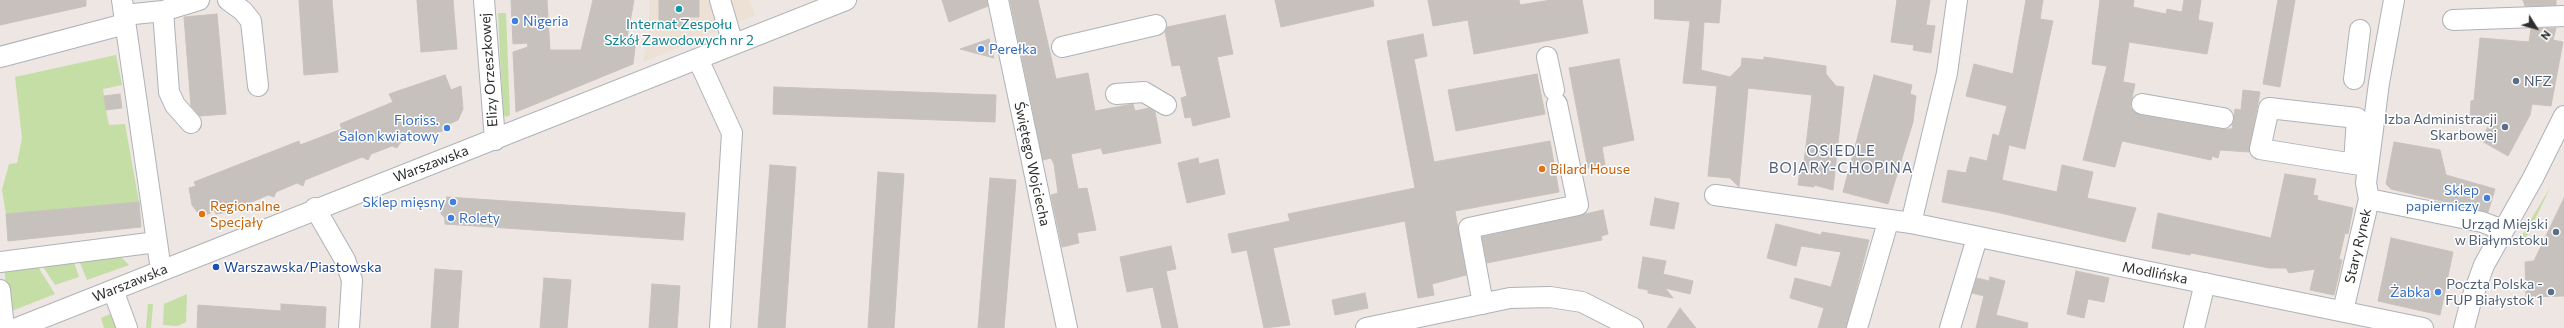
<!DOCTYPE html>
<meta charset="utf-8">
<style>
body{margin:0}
#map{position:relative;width:2564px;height:328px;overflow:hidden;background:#ede6e2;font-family:Commissioner,sans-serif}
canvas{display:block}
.north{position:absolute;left:2516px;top:8px;width:40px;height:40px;-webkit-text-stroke:3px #fff;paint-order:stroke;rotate:127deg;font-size:11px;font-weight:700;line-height:16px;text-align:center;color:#2e2e2e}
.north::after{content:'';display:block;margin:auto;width:14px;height:18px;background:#2e2e2e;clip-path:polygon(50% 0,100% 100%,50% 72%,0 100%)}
</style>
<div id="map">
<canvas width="2564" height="328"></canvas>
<div class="north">N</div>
</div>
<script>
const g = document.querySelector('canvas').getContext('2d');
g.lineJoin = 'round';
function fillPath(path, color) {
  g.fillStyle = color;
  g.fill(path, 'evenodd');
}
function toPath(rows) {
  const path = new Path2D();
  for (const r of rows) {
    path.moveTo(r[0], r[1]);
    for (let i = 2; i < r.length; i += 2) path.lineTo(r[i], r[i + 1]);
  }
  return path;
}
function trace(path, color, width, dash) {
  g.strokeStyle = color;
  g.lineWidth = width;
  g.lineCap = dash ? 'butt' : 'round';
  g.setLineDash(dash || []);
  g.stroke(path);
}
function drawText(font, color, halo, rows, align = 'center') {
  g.font = font + ' Commissioner,sans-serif';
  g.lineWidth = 3;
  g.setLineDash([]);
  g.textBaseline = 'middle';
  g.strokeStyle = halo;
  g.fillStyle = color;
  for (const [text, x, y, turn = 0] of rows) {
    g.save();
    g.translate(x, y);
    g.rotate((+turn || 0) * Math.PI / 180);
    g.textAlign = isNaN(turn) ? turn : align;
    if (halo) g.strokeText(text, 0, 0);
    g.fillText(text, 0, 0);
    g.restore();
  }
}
const education = toPath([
 [649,0,749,0,755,15,643,62,649,33]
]);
const green = toPath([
 [498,13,506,13,510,115,506,117,503,114],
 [116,55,122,85,103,89,106,110,109,125,125,124,139,202,6,214,2,190,9,164,17,163,22,138,15,77],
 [2551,186,2525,240,2520,239,2533,216],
 [116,252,129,265,87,280,78,258],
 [73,259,79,277,55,285,40,262],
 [35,262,55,294,9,312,4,268],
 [187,294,186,322,178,326,163,325,164,304],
 [148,304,153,304,151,328,146,328],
 [110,314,116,328,104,328,101,318]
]);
const building = toPath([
 [0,0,86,0,86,6,0,25,0,0],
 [299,0,332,0,338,72,304,75,299,0],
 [417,0,453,0,457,49,421,52,417,0],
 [511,0,547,0,550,50,581,50,593,0,634,0,627,38,636,39,633,64,516,112,513,52,528,47,527,43,513,44,511,0],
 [659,0,699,0,699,17,683,17,683,27,659,27,659,0],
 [942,0,987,0,988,6,949,22,942,0],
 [1010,0,1038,0,1056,79,1088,73,1095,111,1133,104,1135,111,1149,108,1155,112,1161,143,1103,154,1101,148,1071,154,1078,189,1087,188,1096,230,1077,233,1079,243,1062,247,1051,195,1058,193,1054,164,1051,158,1043,160,1010,0],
 [1275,0,1373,0,1374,6,1281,27,1275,0],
 [1428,0,1519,0,1520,5,1551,0,1582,0,1588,33,1474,54,1468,20,1433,26,1428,0],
 [1657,0,1721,0,1719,23,1704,22,1701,70,1730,77,1741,66,1742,58,1764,60,1764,57,1826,66,1826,74,1836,86,1844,87,1833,190,1814,185,1814,187,1798,185,1800,170,1803,171,1812,95,1748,88,1739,187,1730,178,1708,176,1717,86,1683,83,1690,21,1658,19,1657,0],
 [1897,0,1930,0,1926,25,1935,26,1931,53,1913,50,1914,45,1891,42,1897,0],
 [2026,0,2043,0,2040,19,2053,21,2025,149,2009,145,2002,180,2057,192,2062,165,2093,172,2087,198,2136,208,2125,242,1996,212,1942,202,1948,170,1966,173,1970,157,1987,161,1993,134,1999,136,2007,106,1966,96,1974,64,2013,74,2026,0],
 [2100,0,2134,0,2133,7,2166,14,2167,9,2182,12,2184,0,2201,0,2198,20,2213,23,2207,54,2129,42,2123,82,2135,84,2130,107,2140,115,2221,129,2232,129,2235,109,2241,110,2243,90,2260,92,2249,152,2220,150,2218,158,2212,156,2211,160,2122,141,2115,167,2083,160,2107,66,2092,64,2100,0],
 [2278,0,2295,0,2280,87,2263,84,2278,0],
 [2523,0,2556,0,2556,5,2525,6,2523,0],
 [217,14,226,114,200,116,191,106,184,17,217,14],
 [1225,15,1233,54,1217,57,1230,117,1193,126,1191,117,1185,118,1181,98,1187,96,1180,65,1172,66,1165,32,1167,27,1225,15],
 [2556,28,2553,40,2563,42,2551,106,2532,104,2530,115,2508,156,2480,140,2493,119,2470,117,2471,101,2474,100,2480,38,2529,42,2531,29,2556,28],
 [1423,34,1427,56,1414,59,1434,162,1550,141,1559,192,1455,211,1466,275,1432,284,1434,295,1418,298,1405,221,1273,248,1290,325,1264,328,1247,250,1232,253,1228,234,1290,221,1288,214,1415,188,1387,41,1423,34],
 [989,39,994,58,960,49,989,39],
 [1619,59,1634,140,1602,147,1605,165,1588,168,1569,68,1619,59],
 [1537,74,1545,114,1456,131,1448,90,1537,74],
 [445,75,451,90,461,86,463,109,458,120,449,124,450,128,424,138,420,139,418,134,400,143,397,148,392,146,371,154,368,160,362,157,305,180,303,186,297,183,276,192,274,197,268,195,228,212,216,214,215,211,201,217,192,205,189,188,196,186,194,182,299,141,300,145,342,129,340,124,393,102,389,94,445,75],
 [1874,75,1912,85,1910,94,1916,96,1913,122,1888,204,1843,192,1874,75],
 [774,87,996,95,995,122,773,114,774,87],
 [120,94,122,108,106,110,104,96,120,94],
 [2394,142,2440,150,2446,175,2495,189,2488,212,2391,189,2386,184,2394,142],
 [1198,158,1199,164,1218,159,1225,194,1187,203,1178,163,1198,158],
 [770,165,796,167,785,328,758,328,770,165],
 [878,172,904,174,894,328,868,328,878,172],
 [2285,174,2316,179,2313,195,2318,196,2317,200,2353,208,2348,234,2345,233,2339,259,2342,260,2334,295,2310,290,2315,269,2289,273,2286,268,2269,268,2191,253,2190,255,2152,248,2158,213,2271,238,2285,174],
 [990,178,1016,180,1004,328,978,328,990,178],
 [447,197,685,213,683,240,445,224,445,218,441,214,441,206,446,203,447,197],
 [1655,198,1679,203,1674,229,1650,225,1655,198],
 [2564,198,2564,296,2526,297,2525,262,2534,261,2564,198],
 [139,202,141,227,8,241,6,214,139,202],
 [1603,210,1608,234,1601,236,1602,240,1487,263,1482,237,1603,210],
 [1776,224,1821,235,1822,232,1869,240,1846,328,1818,328,1824,308,1790,298,1795,278,1831,287,1841,252,1801,246,1796,266,1767,258,1776,224],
 [2391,238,2453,252,2440,315,2378,301,2391,238],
 [1171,246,1176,269,1166,271,1178,328,1162,328,1153,287,1127,292,1120,257,1171,246],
 [1643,257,1666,261,1663,274,1693,281,1690,294,1665,288,1673,298,1648,293,1648,290,1638,288,1643,257],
 [435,269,462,271,458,328,431,328,435,269],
 [2076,271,2109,278,2104,302,2088,299,2084,318,2067,314,2076,271],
 [1990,277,2005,281,1996,315,2028,323,2027,328,1976,328,1984,296,1972,293,1977,278,1989,281,1990,277],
 [544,278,571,280,567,328,540,328,544,278],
 [652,284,680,286,677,328,649,328,652,284],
 [1365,293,1368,308,1335,315,1332,300,1365,293],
 [281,304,326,307,325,328,197,328,198,305,281,311,281,304],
 [1680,308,1696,328,1667,328,1680,308]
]);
const minorTunnel = toPath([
 [1664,0,1664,19]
]);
const minor = toPath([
 [122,0,161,270],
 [228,0,243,11,251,21,258,86],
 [484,0,495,140],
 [720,0,733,44],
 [998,0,1067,328],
 [163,11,169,92,175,105,191,123],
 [124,15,163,11,199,0],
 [2453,20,2564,16],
 [1062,47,1156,25],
 [0,57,125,24],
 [1547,57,1554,90],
 [698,59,732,133,720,328],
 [2354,79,2360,30],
 [1116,94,1144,92,1166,105],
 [2142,104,2223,118],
 [2354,164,2357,118,2269,108,2260,149,2354,164,2368,166],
 [1715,195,1911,223,2423,328],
 [2369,199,2366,183,2379,83,2394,0],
 [315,208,345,260,352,280,349,328],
 [1911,223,1947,73,1957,0],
 [0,262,157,242],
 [0,290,4,328],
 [113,290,127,328],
 [1483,304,1469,228,1578,205,1557,104],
 [2343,311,2369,199,2482,222,2503,230],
 [17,328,846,0],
 [1366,328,1510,298,1550,297,1582,302,1633,328],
 [1857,328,1888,222],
 [1950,328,1977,238],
 [2194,328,2205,283],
 [2464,328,2471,301,2484,265,2533,178,2564,116]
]);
const markers = [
 [679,9,4,"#0f9aa8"],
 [515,21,4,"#3f7fe0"],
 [981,49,4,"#3f7fe0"],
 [2516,81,4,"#5c6f8a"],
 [2505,127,4,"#5c6f8a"],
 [447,128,4,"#3f7fe0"],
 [1542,169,4,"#e8710a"],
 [2487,198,4,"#3f7fe0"],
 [453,202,4,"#3f7fe0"],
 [202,214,4,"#e8710a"],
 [451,218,4,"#3f7fe0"],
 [2556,232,4,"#5c6f8a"],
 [216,267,4,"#1a4fb4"],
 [2438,292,4,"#3f7fe0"],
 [2551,292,4,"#5c6f8a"]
];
const shopNames = [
 ["Nigeria",523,21,"left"],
 ["Perełka",989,49,"left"],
 ["Floriss.",439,120],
 ["Salon kwiatowy",439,136],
 ["Sklep",2479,190],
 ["papierniczy",2479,206],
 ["Sklep mięsny",445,202],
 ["Rolety",459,218,"left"],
 ["Żabka",2430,292]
];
const cultureNames = [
 ["Internat Zespołu",679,24],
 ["Szkół Zawodowych nr 2",679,40]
];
const streetNames = [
 ["Elizy Orzeszkowej",489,70,-94],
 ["Warszawska",431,164,-21],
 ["Świętego Wojciecha",1032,164,78],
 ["Stary Rynek",2358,246,-77],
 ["Modlińska",2155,273,11],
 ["Warszawska",130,283,-22]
];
const serviceNames = [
 ["NFZ",2524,81,"left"],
 ["Izba Administracji",2497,119],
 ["Skarbowej",2497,135],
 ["Urząd Miejski",2548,224],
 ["w Białymstoku",2548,240],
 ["Poczta Polska -",2543,284],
 ["FUP Białystok 1",2543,300]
];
const foodNames = [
 ["Bilard House",1550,169],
 ["Regionalne",210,206],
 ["Specjały",210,222]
];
const transitNames = [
 ["Warszawska/Piastowska",224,267]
];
const neighbourhoodNames = [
 ["OSIEDLE",1841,151],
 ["BOJARY-CHOPINA",1841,168]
];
fillPath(education, '#ede0d4');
fillPath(green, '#c4dea5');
fillPath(building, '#c6c1bd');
trace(building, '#c9c1bb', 1);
trace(minorTunnel, '#c7c1be', 20, [20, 10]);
trace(minor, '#aeb2b8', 22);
trace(minor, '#fff', 20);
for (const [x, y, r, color] of markers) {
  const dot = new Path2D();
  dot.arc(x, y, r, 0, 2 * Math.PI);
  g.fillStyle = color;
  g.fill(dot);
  trace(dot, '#fff', 1.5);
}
drawText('14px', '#366cbe', '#fff', shopNames, 'right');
drawText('14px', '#0d838f', '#fff', cultureNames);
drawText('14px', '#2e2e2e', '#fff', streetNames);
drawText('14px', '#4e5e75', '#fff', serviceNames, 'right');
drawText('14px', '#c56008', '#fff', foodNames, 'left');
drawText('14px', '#164399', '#fff', transitNames, 'left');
g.letterSpacing = '1px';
drawText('15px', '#52617b', '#fff', neighbourhoodNames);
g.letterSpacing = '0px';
</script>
